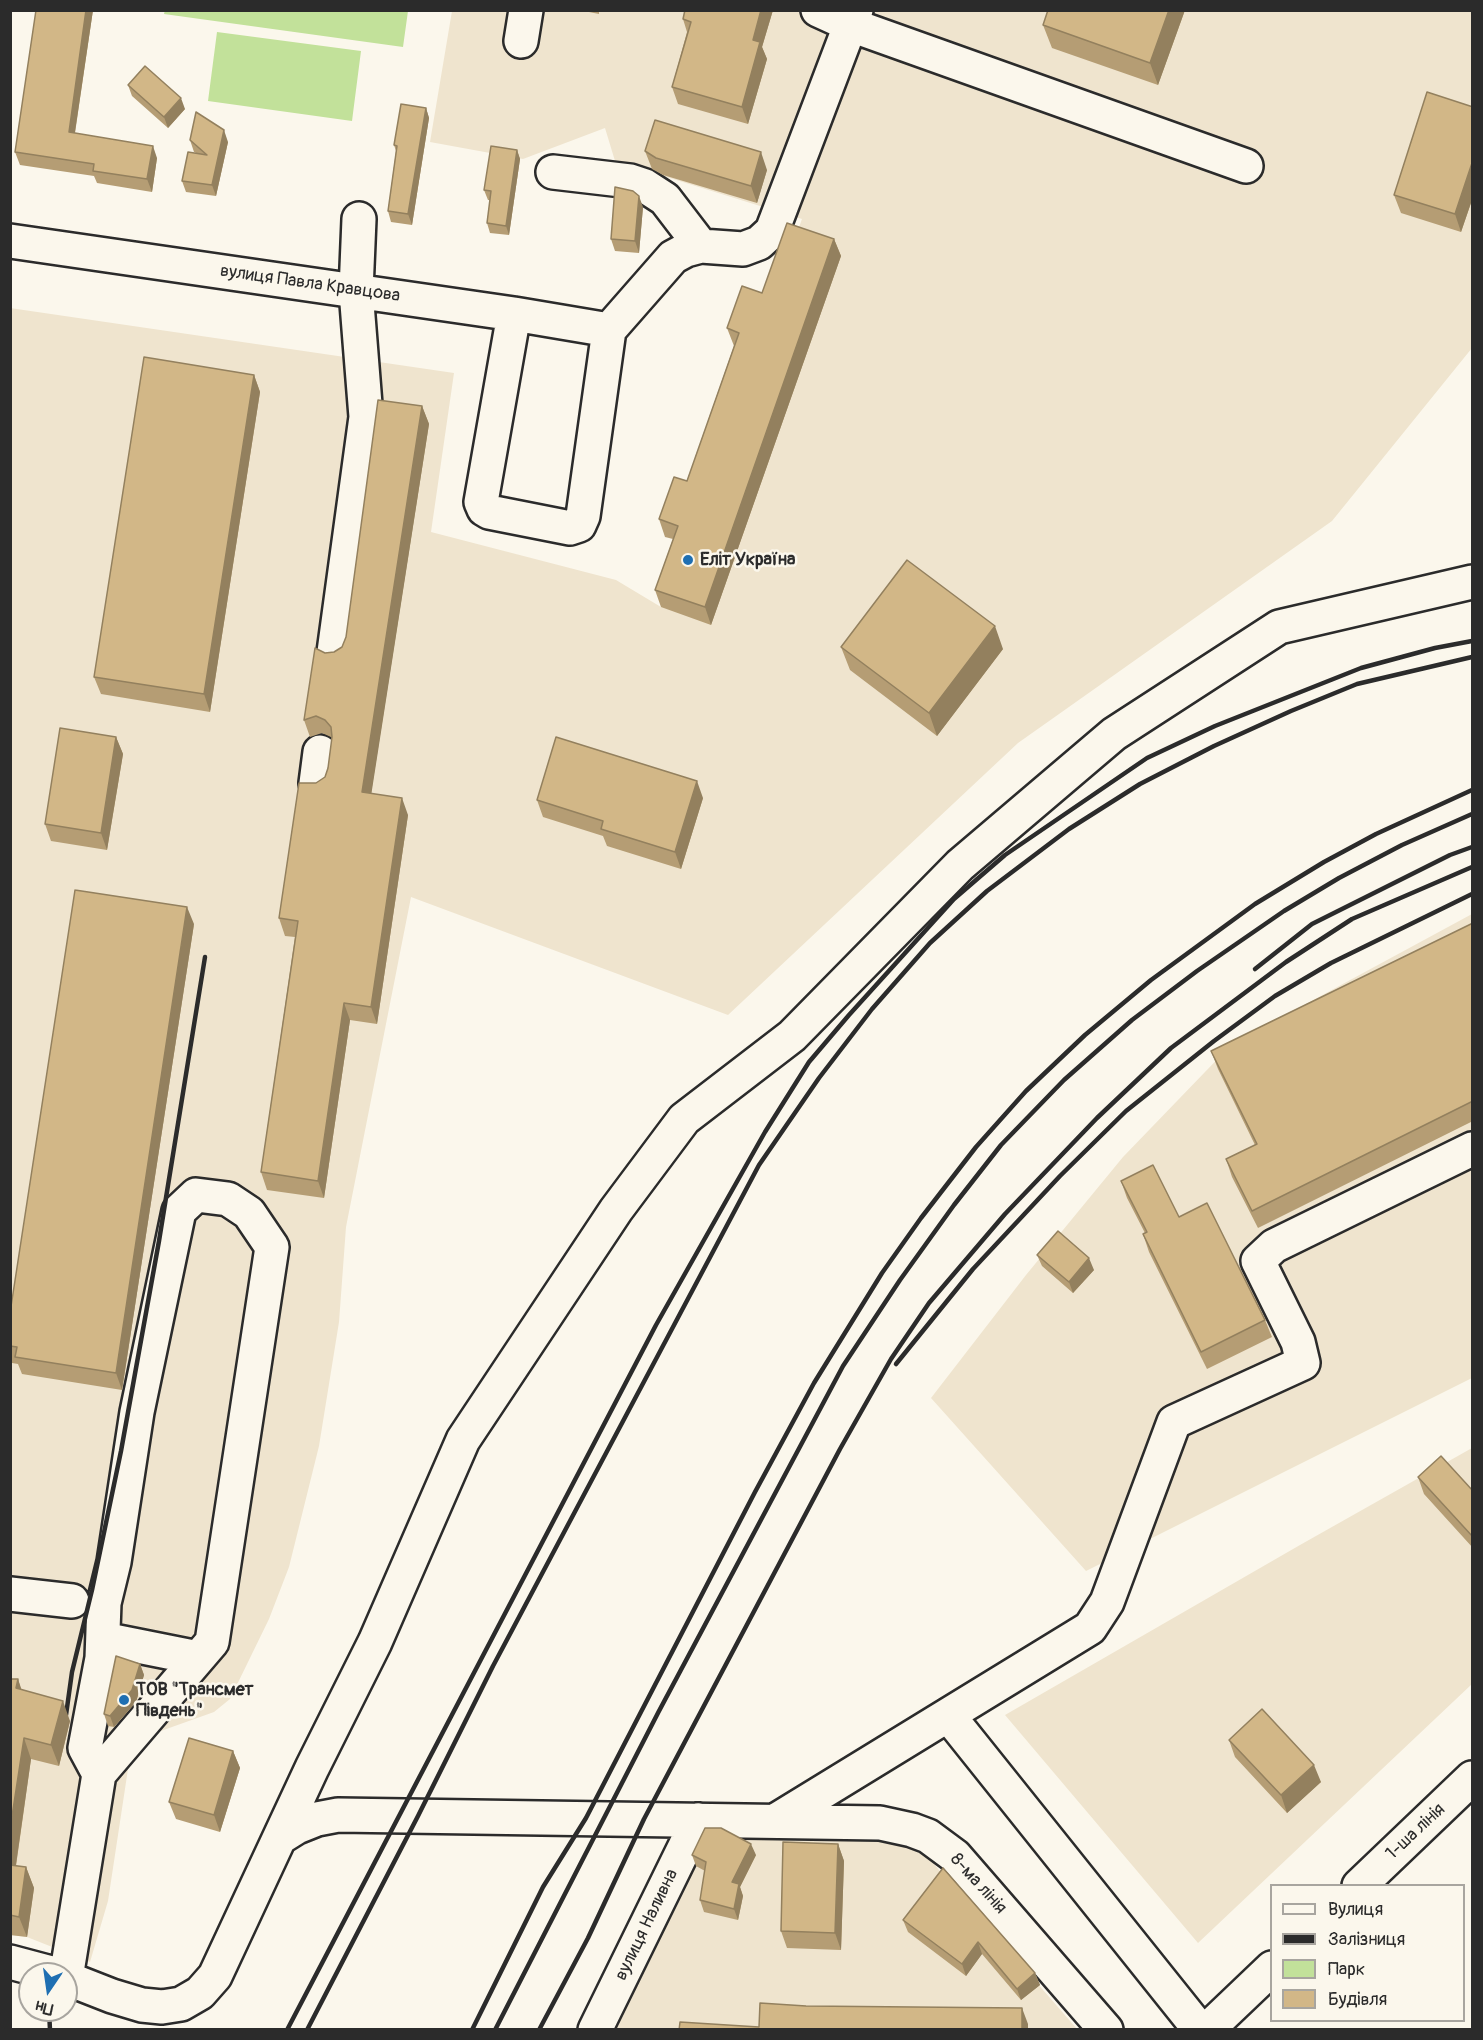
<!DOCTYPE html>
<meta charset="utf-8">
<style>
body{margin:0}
#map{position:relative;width:1483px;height:2040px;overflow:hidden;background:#fbf7ec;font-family:Pangolin,sans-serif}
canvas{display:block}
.frame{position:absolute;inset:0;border:12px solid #2b2b2b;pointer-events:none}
.legend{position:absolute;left:1270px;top:1884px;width:195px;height:138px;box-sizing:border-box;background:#fbf7ec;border:2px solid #a8a59f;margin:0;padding:8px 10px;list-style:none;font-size:18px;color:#2b2b2b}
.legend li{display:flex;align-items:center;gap:12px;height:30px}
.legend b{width:30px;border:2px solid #a8a59f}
.north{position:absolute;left:18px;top:1962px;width:60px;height:60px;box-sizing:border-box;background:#fbf7ec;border:2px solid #a8a59f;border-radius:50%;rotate:193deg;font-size:16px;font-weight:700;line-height:24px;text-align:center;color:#2b2b2b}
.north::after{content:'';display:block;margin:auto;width:21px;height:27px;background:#1f6fb2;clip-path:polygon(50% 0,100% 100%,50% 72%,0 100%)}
</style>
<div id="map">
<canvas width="1483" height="2040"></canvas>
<div class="frame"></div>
<ul class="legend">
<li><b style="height:8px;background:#fbf7ec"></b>Вулиця</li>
<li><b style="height:8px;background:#2b2b2b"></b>Залізниця</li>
<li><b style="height:16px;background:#c2e19a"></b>Парк</li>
<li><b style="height:16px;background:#d2b787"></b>Будівля</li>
</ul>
<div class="north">Пн</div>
</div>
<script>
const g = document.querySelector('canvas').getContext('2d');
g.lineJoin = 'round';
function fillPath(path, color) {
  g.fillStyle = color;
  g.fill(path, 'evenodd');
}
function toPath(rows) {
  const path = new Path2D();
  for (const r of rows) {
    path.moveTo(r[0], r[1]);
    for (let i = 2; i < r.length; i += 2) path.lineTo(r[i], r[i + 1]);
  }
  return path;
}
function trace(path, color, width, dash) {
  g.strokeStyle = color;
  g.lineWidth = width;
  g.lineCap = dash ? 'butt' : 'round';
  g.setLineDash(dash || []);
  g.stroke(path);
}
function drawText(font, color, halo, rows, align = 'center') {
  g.font = font + ' Pangolin,sans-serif';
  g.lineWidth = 5;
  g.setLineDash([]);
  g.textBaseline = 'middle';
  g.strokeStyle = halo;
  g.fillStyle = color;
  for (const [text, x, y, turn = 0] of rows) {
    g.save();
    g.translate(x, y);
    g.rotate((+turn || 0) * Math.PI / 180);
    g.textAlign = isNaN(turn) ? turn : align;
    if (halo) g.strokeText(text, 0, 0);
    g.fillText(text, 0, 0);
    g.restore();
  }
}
const built = toPath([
 [452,11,1472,11,1472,348,1332,521,1018,743,728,1015,411,897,346,1227,339,1322,319,1446,289,1567,269,1619,230,1699,214,1712,158,1732,128,1769,108,1901,90,1962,27,1937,10,1935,10,308,454,373,431,532,616,580,661,607,802,219,615,161,605,128,523,159,430,142],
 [1472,914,1472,1378,1086,1571,931,1398,1026,1275,1123,1157,1232,1044],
 [1472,1448,1472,1684,1198,1943,1005,1715,1300,1545],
 [702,1829,910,1834,943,1875,1077,2029,604,2030]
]);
const green = toPath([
 [165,10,408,10,408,11,403,47,164,14],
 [217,32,361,51,352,121,208,101]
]);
const minor = toPath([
 [818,10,851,25,1246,166],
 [521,41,526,10],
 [553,172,630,181,645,186,665,199,701,246],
 [10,241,514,314,609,330],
 [514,314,481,502,484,509,489,512,570,528,579,525,583,516,609,330,673,257,686,250,701,246,743,249,759,243,772,231,856,10],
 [334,652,366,417,356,291,359,219],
 [316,783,320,752],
 [10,1594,72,1601],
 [103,1639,198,1658],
 [948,1715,1200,2030],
 [775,1821,1090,1628,1107,1602,1174,1422,1303,1363,1298,1342,1258,1261,1274,1246,1472,1149],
 [281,1837,297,1827,317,1819,338,1815,880,1823,912,1830,928,1836,955,1856,1106,2030],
 [1359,1886,1472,1778],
 [10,1962,55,1974],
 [66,1978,112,1996,142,2005,162,2007,181,2004,200,1993,215,1976,312,1768,375,1642,463,1440,616,1210,684,1119,792,1036,960,865,1114,734,1279,627,1472,582],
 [66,1978,99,1774,212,1642,272,1247,249,1213,228,1199,196,1195,179,1211,137,1412,114,1562,104,1603,102,1658,85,1748,99,1774],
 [595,2030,698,1820],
 [1207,2030,1272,1968]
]);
const rail = toPath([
 [1255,969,1312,924,1450,855,1472,847],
 [896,1364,973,1269,1060,1176,1126,1111,1214,1041,1275,996,1331,963,1472,894],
 [66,1715,72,1672,92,1590,121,1451,159,1241,205,957],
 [49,2010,50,2030],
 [287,2030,656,1325,765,1132,809,1062,849,1015,954,899,1005,855,1147,758,1215,726,1361,668,1435,648,1472,641],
 [307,2030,418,1816,493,1666,759,1165,819,1078,872,1009,930,943,987,891,1069,829,1140,784,1214,746,1291,711,1357,684,1472,657],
 [472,2030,543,1887,586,1818,755,1492,814,1383,882,1273,921,1218,976,1147,1026,1091,1085,1035,1151,980,1255,904,1324,862,1376,834,1472,790],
 [495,2030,659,1711,843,1366,900,1280,954,1205,1001,1145,1064,1080,1132,1020,1197,971,1284,911,1339,878,1402,845,1472,814],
 [539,2030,588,1938,644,1819,840,1449,891,1359,929,1303,1005,1214,1097,1118,1171,1048,1286,962,1352,919,1472,867]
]);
const wall = toPath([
 [36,10,93,10,75,133,157,158,152,192,97,183,94,176,20,165,15,152],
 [579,10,599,10,599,14],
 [685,10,773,10,762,47,767,59,748,124,678,104,672,87,687,32,683,19],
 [1185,10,1158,85,1052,48,1043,25],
 [128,85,185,109,168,128,132,96],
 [1473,107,1473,197,1461,232,1401,213,1394,195],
 [426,108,429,118,412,225,391,222,388,211,396,151,394,145],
 [190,140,228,142,216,196,186,192,182,181,196,153,194,152],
 [517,150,520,159,509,235,490,233,487,223,490,200,488,200,484,190],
 [645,151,767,170,757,203,663,175,652,169],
 [643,207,639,253,615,251,611,239],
 [834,239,841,256,711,625,661,607,655,590,673,539,665,537,659,519,687,481,734,346,727,328,762,293],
 [254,375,260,392,210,712,101,694,94,677],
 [422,406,429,424,371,793,408,815,377,1024,350,1020,324,1198,267,1190,261,1172,295,937,285,936,279,918,316,783,325,777,328,768,332,738,331,737,322,733,310,737,304,720,325,653,334,652,342,647,346,637],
 [841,647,1003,649,937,736,850,670],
 [116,737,123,754,107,850,51,841,45,824],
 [703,798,681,869,607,846,603,836,543,817,537,800],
 [1473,923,1473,1121,1258,1228,1232,1177,1226,1159,1255,1145,1218,1069,1211,1051],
 [194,924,122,1390,22,1374,18,1364,12,1363,10,1359,10,1313],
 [1121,1181,1179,1217,1265,1320,1272,1337,1207,1369,1149,1252,1143,1234,1145,1233,1127,1198],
 [1037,1255,1094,1270,1073,1293,1042,1266],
 [1418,1477,1473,1491,1473,1548,1424,1494],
 [140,1664,144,1675,136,1702,114,1727,108,1726,104,1714],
 [10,1679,18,1679,21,1690,70,1721,59,1766,31,1759,16,1866,26,1867,34,1888,27,1937,10,1935],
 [1229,1740,1321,1782,1287,1813,1235,1757],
 [233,1751,240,1768,220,1832,176,1819,169,1802],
 [838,1844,844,1861,841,1950,787,1948,781,1931],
 [692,1855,756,1855,740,1887,743,1896,738,1920,704,1912,700,1900,705,1871,696,1866],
 [943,1868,1035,1973,1040,1985,1021,2000,982,1954,966,1976,908,1932,903,1920]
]);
const shadedWall = toPath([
 [86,10,93,10,73,145,69,132],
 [761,10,773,10,762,47,767,59,748,124,742,107,753,40],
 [1169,10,1185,10,1158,85,1150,63],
 [181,98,185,109,168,128,164,117],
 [426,108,429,118,412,225,408,214],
 [224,130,228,142,216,196,212,185],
 [153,146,157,158,152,192,147,179],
 [517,150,520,159,509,235,506,226],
 [761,152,767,170,757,203,751,186],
 [1473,160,1473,197,1461,232,1455,214],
 [639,196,643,207,639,253,635,241],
 [834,239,841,256,711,625,705,607],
 [254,375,260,392,210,712,204,694],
 [422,406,429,424,369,809,362,792],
 [995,626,1003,649,937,736,929,713],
 [116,737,123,754,107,850,101,833],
 [697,781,703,798,681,869,675,852],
 [402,798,408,815,377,1024,371,1007],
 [187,907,194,924,122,1390,116,1373],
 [344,1003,350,1020,324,1198,318,1181],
 [1089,1258,1094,1270,1073,1293,1069,1282],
 [140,1664,144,1675,136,1702,114,1727,110,1716],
 [18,1679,25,1700,16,1688],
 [63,1701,70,1721,59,1766,51,1745],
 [24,1738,31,1759,13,1885,10,1878,10,1829],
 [233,1751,240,1768,220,1832,214,1815],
 [1314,1765,1321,1782,1287,1813,1281,1795],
 [751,1844,756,1855,740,1887,743,1896,738,1920,734,1909,732,1882],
 [838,1844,844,1861,841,1950,835,1933],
 [26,1867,34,1888,27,1937,19,1917],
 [978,1942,982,1954,966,1976,962,1964],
 [1035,1973,1040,1985,1021,2000,1017,1989],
 [1022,2008,1028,2024,1028,2030,1022,2030]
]);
const building = toPath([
 [36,10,86,10,69,132,153,146,147,179,93,171,94,164,15,152,36,10],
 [685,10,761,10,753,40,760,42,742,107,672,87,691,22,683,19,685,10],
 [1048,10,1169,10,1150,63,1043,25,1048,10],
 [145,66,181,98,164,117,128,85,145,66],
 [1427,92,1473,107,1473,160,1455,214,1394,195,1427,92],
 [401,104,426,108,408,214,388,211,397,146,394,145,401,104],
 [196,112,224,130,212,185,182,181,188,152,207,155,190,140,196,112],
 [655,120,761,152,751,186,656,158,645,151,655,120],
 [491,146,517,150,506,226,487,223,491,191,484,190,491,146],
 [615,187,633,191,639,196,635,241,611,239,615,187],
 [787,223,834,239,705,607,655,590,678,526,659,519,674,477,687,481,739,333,727,328,742,286,762,293,787,223],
 [144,357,254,375,204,694,94,677,144,357],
 [378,400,422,406,362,792,402,798,371,1007,344,1003,318,1181,261,1172,298,921,279,918,299,783,316,783,325,777,328,768,332,737,331,727,325,720,316,716,304,720,315,648,325,653,334,652,342,647,346,637,378,400],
 [907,560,995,626,929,713,841,647,907,560],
 [60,728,116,737,101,833,45,824,60,728],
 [556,737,697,781,675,852,601,829,603,821,537,800,556,737],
 [75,890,187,907,116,1373,15,1357,17,1347,10,1346,10,1313,75,890],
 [1473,923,1473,1101,1252,1211,1226,1159,1257,1144,1211,1051,1473,923],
 [1153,1165,1179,1217,1207,1203,1265,1320,1201,1352,1143,1234,1147,1232,1121,1181,1153,1165],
 [1058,1231,1089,1258,1069,1282,1037,1255,1058,1231],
 [1441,1456,1473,1491,1473,1537,1418,1477,1441,1456],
 [116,1656,140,1664,132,1690,110,1716,104,1714,116,1656],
 [10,1679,18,1679,16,1688,63,1701,51,1745,24,1738,10,1829,10,1679],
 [1262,1709,1314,1765,1281,1795,1229,1740,1262,1709],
 [189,1738,233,1751,214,1815,169,1802,189,1738],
 [705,1828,721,1828,751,1844,732,1882,739,1884,734,1909,700,1900,706,1862,692,1855,705,1828],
 [783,1842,838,1844,835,1933,781,1931,783,1842],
 [10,1865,26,1867,19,1917,10,1915,10,1865],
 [943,1868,1035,1973,1017,1989,978,1942,962,1964,903,1920,943,1868],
 [760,2003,806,2006,1022,2008,1022,2030,679,2030,680,2022,759,2027,760,2003]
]);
const markers = [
 [688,560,6,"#1f6fb2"],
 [124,1700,6,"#1f6fb2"]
];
const streetNames = [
 ["вулиця Павла Кравцова",310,284,8],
 ["1-ша лінія",1416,1832,-43],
 ["8-ма лінія",978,1884,48],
 ["вулиця Наливна",647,1925,-64]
];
const poiNames = [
 ["Еліт Україна",700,560],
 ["ТОВ \"Трансмет",136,1690],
 ["Південь\"",136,1711]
];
fillPath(built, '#efe4ce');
fillPath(green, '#c2e19a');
trace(minor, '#2b2b2b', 38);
trace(minor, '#fbf7ec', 33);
trace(rail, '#2b2b2b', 4.5);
fillPath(wall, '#b59d74');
fillPath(shadedWall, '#93805e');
fillPath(building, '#d2b787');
trace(building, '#93805e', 1.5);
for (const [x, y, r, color] of markers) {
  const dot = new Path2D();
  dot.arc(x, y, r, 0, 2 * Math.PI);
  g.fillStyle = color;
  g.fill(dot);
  trace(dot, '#fbf7ec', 2);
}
drawText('18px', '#2b2b2b', '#fbf7ec', streetNames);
drawText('bold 18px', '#2b2b2b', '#fbf7ec', poiNames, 'left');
</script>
